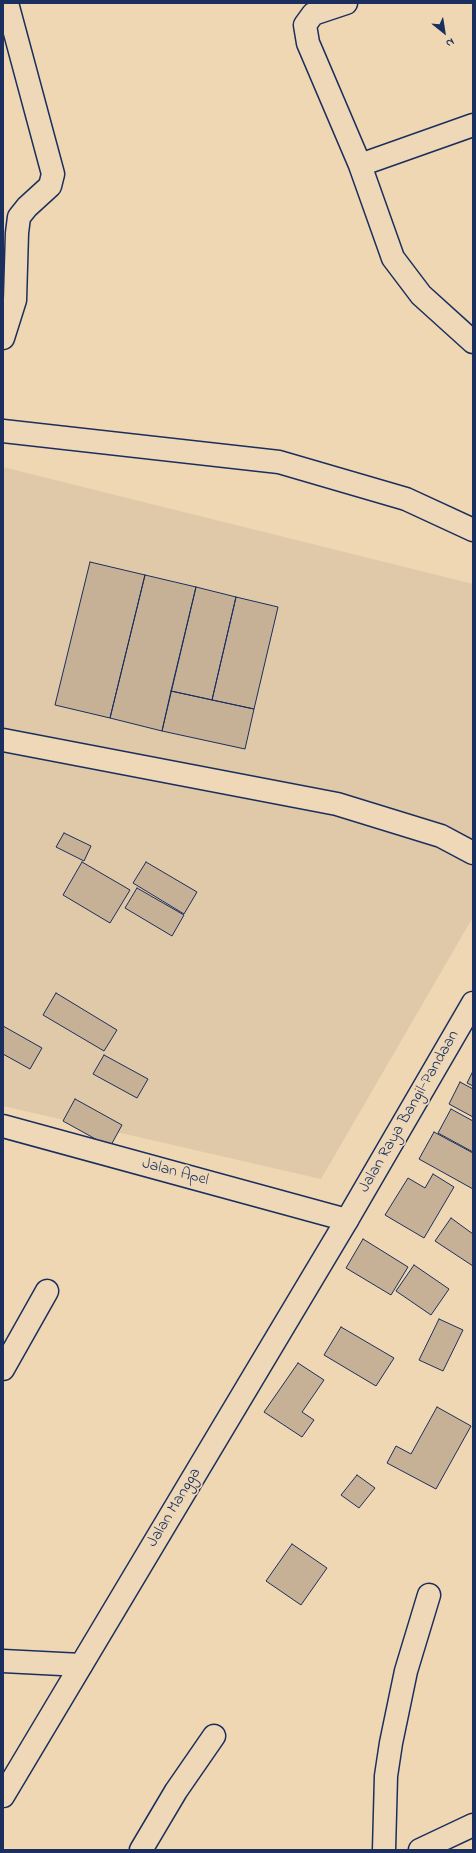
<!DOCTYPE html>
<style>
body{margin:0}
#map{position:relative;width:476px;height:1853px;overflow:hidden;background:#efd7b3;font-family:"Indie Flower",sans-serif}
canvas{display:block}
.frame{position:absolute;inset:0;border:4px solid #1b2f5e;pointer-events:none}
.north{position:absolute;left:424px;top:12px;width:40px;height:40px;-webkit-text-stroke:3px #eed8b7;paint-order:stroke;rotate:150deg;font-size:11px;font-weight:700;line-height:16px;text-align:center;color:#1b2f5e}
.north::after{content:'';display:block;margin:auto;width:14px;height:18px;background:#1b2f5e;clip-path:polygon(50% 0,100% 100%,50% 72%,0 100%)}
</style>
<div id="map">
<canvas width="476" height="1853"></canvas>
<div class="frame"></div>
<div class="north">N</div>
</div>
<script>
const g = document.querySelector('canvas').getContext('2d');
g.lineJoin = 'round';
function fillPath(path, color) {
  g.fillStyle = color;
  g.fill(path, 'evenodd');
}
function toPath(rows) {
  const path = new Path2D();
  for (const r of rows) {
    path.moveTo(r[0], r[1]);
    for (let i = 2; i < r.length; i += 2) path.lineTo(r[i], r[i + 1]);
  }
  return path;
}
function trace(path, color, width, dash) {
  g.strokeStyle = color;
  g.lineWidth = width;
  g.lineCap = dash ? 'butt' : 'round';
  g.setLineDash(dash || []);
  g.stroke(path);
}
function drawText(font, color, halo, rows, align = 'center') {
  g.font = font + ' "Indie Flower",sans-serif';
  g.lineWidth = 3.5;
  g.setLineDash([]);
  g.textBaseline = 'middle';
  g.strokeStyle = halo;
  g.fillStyle = color;
  for (const [text, x, y, turn = 0] of rows) {
    g.save();
    g.translate(x, y);
    g.rotate((+turn || 0) * Math.PI / 180);
    g.textAlign = isNaN(turn) ? turn : align;
    if (halo) g.strokeText(text, 0, 0);
    g.fillText(text, 0, 0);
    g.restore();
  }
}
const built = toPath([
 [3,467,473,584,473,917,321,1179,3,1106]
]);
const building = toPath([
 [90,562,145,575,110,718,55,705,90,562],
 [145,575,196,587,162,731,110,718,145,575],
 [196,587,236,597,212,700,171,691,196,587],
 [236,597,278,607,254,709,212,700,236,597],
 [171,691,254,709,245,749,162,731,171,691],
 [64,833,91,846,84,861,56,847,64,833],
 [82,862,130,890,110,923,63,895,82,862],
 [146,862,197,892,184,914,133,883,146,862],
 [137,888,184,915,172,936,125,908,137,888],
 [56,993,117,1030,104,1051,43,1015,56,993],
 [3,1026,42,1048,30,1069,3,1054,3,1026],
 [104,1055,148,1079,137,1098,93,1074,104,1055],
 [473,1071,473,1086,467,1083,473,1071],
 [460,1082,473,1089,473,1117,449,1104,460,1082],
 [75,1099,122,1125,110,1147,63,1121,75,1099],
 [451,1109,473,1121,473,1152,438,1133,451,1109],
 [434,1132,473,1153,473,1189,419,1159,434,1132],
 [433,1174,454,1187,424,1238,385,1215,408,1178,425,1188,433,1174],
 [451,1218,473,1234,473,1266,435,1241,451,1218],
 [363,1239,408,1267,391,1295,346,1268,363,1239],
 [414,1265,449,1289,431,1315,396,1291,414,1265],
 [439,1319,463,1330,443,1371,419,1360,439,1319],
 [341,1327,394,1358,376,1386,324,1355,341,1327],
 [298,1363,324,1380,302,1412,314,1420,302,1437,264,1412,298,1363],
 [437,1407,471,1426,436,1489,387,1463,396,1446,411,1454,437,1407],
 [357,1475,375,1488,359,1508,341,1495,357,1475],
 [292,1544,327,1568,301,1605,266,1581,292,1544]
]);
const minor = toPath([
 [346,3,313,14,305,25,308,43,360,165],
 [473,125,360,165,393,258,421,295,473,342],
 [3,338,15,300,17,233,19,217,27,207,50,186,53,174,7,3],
 [3,431,279,462,406,499,473,530],
 [3,740,337,804,441,836,473,853],
 [3,1126,347,1220],
 [3,1369,47,1291],
 [3,1661,81,1665],
 [141,1850,176,1791,214,1736],
 [384,1850,386,1776,391,1743,406,1671,429,1595],
 [420,1850,473,1825]
]);
const major = toPath([
 [3,1796,347,1220,473,1003]
]);
const streetNames = [
 ["Jalan Raya Bangil-Pandaan",410,1112,-60],
 ["Jalan Apel",175,1173,15],
 ["Jalan Mangga",175,1508,-59]
];
fillPath(built, '#dfc9a8');
fillPath(building, '#c7b196');
trace(building, '#1b2f5e', 1);
trace(minor, '#1b2f5e', 25);
trace(major, '#1b2f5e', 25);
trace(minor, '#eed8b7', 22);
trace(major, '#eed8b7', 22);
drawText('16px', '#1b2f5e', '#eed8b7', streetNames);
</script>
